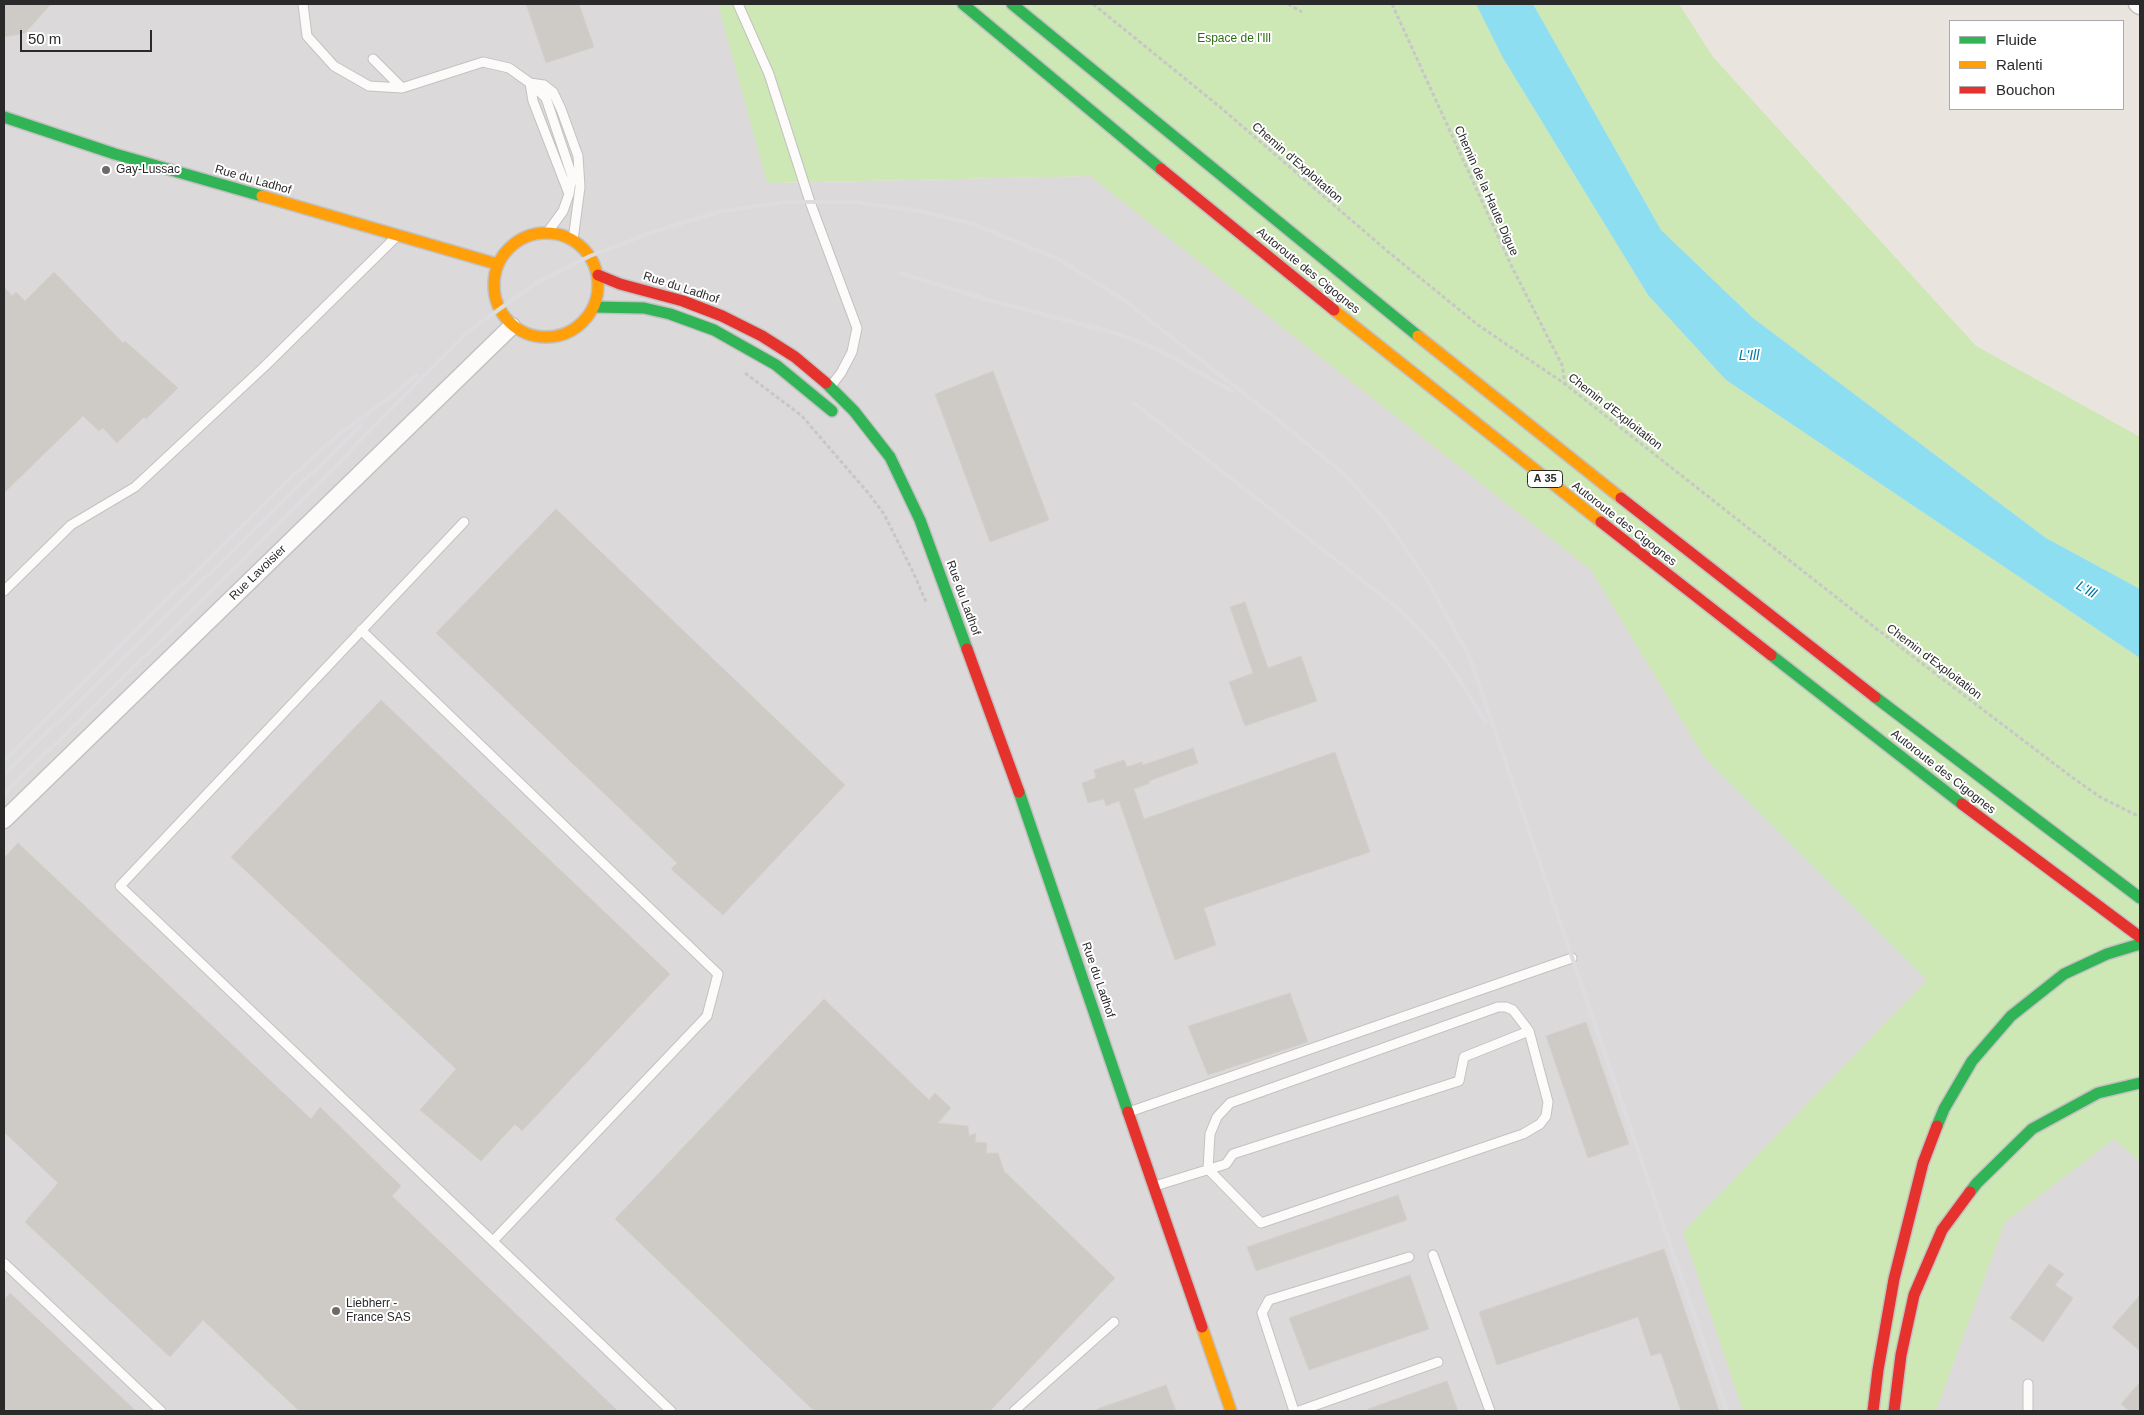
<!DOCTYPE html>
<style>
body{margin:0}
#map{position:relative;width:2144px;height:1415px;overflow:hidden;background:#eae4df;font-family:Helvetica,sans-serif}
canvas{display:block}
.frame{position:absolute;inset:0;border:5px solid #2a2a2a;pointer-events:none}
.legend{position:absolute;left:1949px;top:20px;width:175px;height:90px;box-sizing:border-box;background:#fff;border:1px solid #aaa;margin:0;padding:6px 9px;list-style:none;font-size:15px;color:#2a2a2a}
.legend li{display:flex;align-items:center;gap:10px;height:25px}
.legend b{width:25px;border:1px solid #aaa}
.scale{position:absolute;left:20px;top:30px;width:132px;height:22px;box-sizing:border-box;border:2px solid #2a2a2a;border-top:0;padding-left:6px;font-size:15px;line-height:18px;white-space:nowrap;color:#2a2a2a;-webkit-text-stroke:4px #fff;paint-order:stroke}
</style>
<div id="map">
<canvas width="2144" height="1415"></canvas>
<div class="frame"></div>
<ul class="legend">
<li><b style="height:6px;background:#30b455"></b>Fluide</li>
<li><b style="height:6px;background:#ff9f0a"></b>Ralenti</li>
<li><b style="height:6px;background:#e5322d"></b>Bouchon</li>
</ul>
<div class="scale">50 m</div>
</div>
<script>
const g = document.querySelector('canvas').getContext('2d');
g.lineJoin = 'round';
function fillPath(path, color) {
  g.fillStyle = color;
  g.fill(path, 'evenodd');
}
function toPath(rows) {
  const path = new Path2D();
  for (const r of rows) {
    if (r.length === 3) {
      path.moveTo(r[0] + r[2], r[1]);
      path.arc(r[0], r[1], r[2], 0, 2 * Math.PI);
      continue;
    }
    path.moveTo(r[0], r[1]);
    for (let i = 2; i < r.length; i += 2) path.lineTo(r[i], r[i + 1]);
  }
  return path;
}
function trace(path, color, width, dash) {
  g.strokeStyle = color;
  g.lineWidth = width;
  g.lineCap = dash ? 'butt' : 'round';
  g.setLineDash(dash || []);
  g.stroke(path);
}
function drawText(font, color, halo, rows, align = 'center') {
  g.font = font + ' Helvetica,sans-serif';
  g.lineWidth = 4;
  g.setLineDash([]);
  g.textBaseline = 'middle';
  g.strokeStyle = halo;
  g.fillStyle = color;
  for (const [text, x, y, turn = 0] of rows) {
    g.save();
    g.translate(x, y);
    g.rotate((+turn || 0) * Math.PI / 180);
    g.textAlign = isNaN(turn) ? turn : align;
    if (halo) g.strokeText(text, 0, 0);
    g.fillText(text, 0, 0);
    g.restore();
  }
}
const industrial = toPath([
 [4,4,727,4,782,183,1090,176,1591,570,1704,757,1928,980,1684,1232,1743,1411,4,1411],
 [2114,1139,2140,1162,2140,1411,1936,1411,2005,1222]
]);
const green = toPath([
 [718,4,1476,4,1503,58,1648,295,1726,380,2140,658,2140,1162,2114,1139,2005,1222,1936,1411,1743,1411,1683,1232,1927,980,1704,757,1591,570,1090,176,767,183],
 [1533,4,1679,4,1713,57,1976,346,2140,437,2140,589,2046,538,1753,318,1661,230]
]);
const water = toPath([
 [1476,4,1533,4,1661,230,1753,318,2046,538,2140,589,2140,658,1726,380,1648,295,1503,58]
]);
const building = toPath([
 [4,4,51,4,25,33,4,37,4,4],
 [526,4,579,4,594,47,546,63,526,4],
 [54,272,123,343,125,341,178,388,146,419,144,417,117,443,103,428,99,431,83,416,4,493,4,287,12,296,16,292,25,301,54,272],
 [993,371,1049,520,990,542,935,394,993,371],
 [556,509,845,785,723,915,671,869,677,863,436,633,556,509],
 [1245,602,1268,668,1301,656,1317,701,1245,726,1229,682,1253,673,1230,607,1245,602],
 [381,700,670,974,522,1131,515,1124,481,1161,420,1110,456,1069,231,857,381,700],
 [1193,748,1198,763,1149,781,1150,783,1134,789,1144,819,1335,752,1370,852,1204,908,1216,945,1175,960,1119,801,1106,806,1104,799,1088,803,1082,783,1096,778,1094,770,1124,760,1127,767,1142,762,1143,765,1193,748],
 [18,843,311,1119,320,1107,401,1186,392,1196,618,1411,299,1411,203,1320,170,1357,25,1222,58,1183,4,1132,4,858,18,843],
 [1290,993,1308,1042,1208,1075,1188,1026,1290,993],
 [824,999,929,1100,935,1093,951,1108,938,1123,968,1126,969,1136,976,1133,975,1142,987,1143,986,1153,998,1153,1004,1171,1115,1278,990,1411,814,1411,615,1219,824,999],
 [1586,1022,1629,1144,1588,1158,1546,1036,1586,1022],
 [1398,1195,1407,1220,1256,1271,1247,1247,1398,1195],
 [1664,1249,1719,1411,1681,1411,1661,1353,1651,1356,1638,1317,1497,1365,1479,1312,1664,1249],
 [2049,1264,2064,1274,2055,1285,2073,1298,2043,1342,2010,1318,2049,1264],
 [1410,1275,1429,1329,1309,1370,1289,1318,1410,1275],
 [10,1293,136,1411,4,1411,4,1300,10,1293],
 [2140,1295,2140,1351,2112,1327,2140,1295],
 [1447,1381,1458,1411,1368,1411,1368,1409,1447,1381],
 [2140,1382,2140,1411,2129,1411,2121,1404,2140,1382],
 [1166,1385,1176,1411,1097,1411,1097,1409,1166,1385]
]);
const path = toPath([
 [1093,4,1220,107,1386,250,1478,325,1565,384,1878,630,2069,775,2100,797,2140,817],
 [1288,4,1302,12],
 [1392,4,1512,267,1562,365,1565,384],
 [745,373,802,416,869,494,884,514,913,572,927,604]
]);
const lane = toPath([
 [303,4,307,36,334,66,369,86,402,88,483,62,509,68,530,83,546,98,572,176,569,194],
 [738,4,769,74,810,202,857,328,852,352,841,373,830,387],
 [373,59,402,88],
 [530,83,544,85,553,92,561,109,578,156,580,187,573,240],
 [530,83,533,101,569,194,563,211,547,233],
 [464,522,120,886,671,1411],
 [4,591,71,525,135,487,265,366,396,237],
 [361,630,718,974,707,1016,493,1241],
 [1498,1007,1506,1007,1513,1010,1529,1031,1548,1102,1546,1116,1540,1124,1523,1134,1261,1223,1208,1169,1210,1134,1217,1117,1230,1103,1498,1007],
 [1129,1112,1572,958],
 [1155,1186,1226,1164,1233,1154,1459,1081,1464,1057,1529,1031],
 [1433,1255,1490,1411],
 [4,1263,161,1411],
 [1014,1411,1114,1322],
 [1294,1411,1262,1313,1269,1300,1409,1257],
 [1299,1411,1438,1362],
 [2028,1411,2028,1384]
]);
const street = toPath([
 [2137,4,2140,6],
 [4,820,512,326]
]);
const fast = toPath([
 [963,4,1161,169],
 [1012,4,1418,336],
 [4,117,115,154,262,196],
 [594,307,644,308,670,314,714,330,776,365,832,411],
 [826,383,854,411,890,457,920,520,967,649],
 [1771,655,1962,804],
 [1875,697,2140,898],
 [1019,792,1128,1112],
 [1937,1126,1944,1109,1972,1061,2011,1016,2064,974,2107,954,2140,944],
 [1970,1192,1977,1183,2032,1129,2098,1093,2140,1083]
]);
const slow = toPath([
 [262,196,497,264],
 [546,285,52],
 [1334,310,1601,522],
 [1418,336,1621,498],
 [1202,1327,1231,1411]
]);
const jam = toPath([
 [1161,169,1334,310],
 [598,275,620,284,683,301,722,316,762,336,795,357,826,383],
 [1621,498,1875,697],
 [1601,522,1771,655],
 [967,649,1019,792],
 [1962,804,2140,937],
 [1128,1112,1202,1327],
 [1873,1411,1878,1370,1894,1279,1923,1163,1937,1126],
 [1894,1411,1901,1355,1914,1295,1942,1230,1970,1192]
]);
const rail = toPath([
 [900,273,992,301,1115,333,1144,344,1172,357,1232,391],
 [1134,403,1403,612,1439,651,1457,676,1486,723],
 [4,760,298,471,338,435,389,398,417,375],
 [4,775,361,425],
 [4,794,240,563,466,333,536,283,590,256,653,232,718,212,785,202,857,202,919,211,974,224,1060,260,1124,300,1279,421,1344,474,1388,523,1428,582,1470,658,1727,1411]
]);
const markers = [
 [106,170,5,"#6d6b69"],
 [336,1311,5,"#6d6b69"]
];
const shields = [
 [1545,479,35]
];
const shieldNames = [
 ["A 35",1545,479]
];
const parkNames = [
 ["Espace de l'Ill",1234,39]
];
const streetNames = [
 ["Chemin d'Exploitation",1297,163,41],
 ["Rue du Ladhof",253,180,16],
 ["Chemin de la Haute Digue",1486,191,66],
 ["Autoroute des Cigognes",1308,271,39],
 ["Rue du Ladhof",681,288,18],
 ["Chemin d'Exploitation",1615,412,38],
 ["Autoroute des Cigognes",1624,524,38],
 ["Rue Lavoisier",258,573,-44],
 ["Rue du Ladhof",963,598,70],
 ["Chemin d'Exploitation",1934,662,37],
 ["Autoroute des Cigognes",1943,772,38],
 ["Rue du Ladhof",1098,980,71]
];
const poiNames = [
 ["Gay-Lussac",116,170],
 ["Liebherr -",346,1304],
 ["France SAS",346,1318]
];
const waterNames = [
 ["L'Ill",1749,356],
 ["L'Ill",2086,590,30]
];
fillPath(industrial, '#dcd9db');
fillPath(green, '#cde7b5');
fillPath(water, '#8ddef0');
fillPath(building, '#cecac6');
trace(building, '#d5d0cb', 1);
trace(lane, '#c3c1c1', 11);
trace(street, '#c3c1c1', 19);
trace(fast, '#c3c1c1', 14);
trace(slow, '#c3c1c1', 14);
trace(jam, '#c3c1c1', 14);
trace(path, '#c8c7c7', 3, [4, 2.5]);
trace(lane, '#fcfbfa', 9);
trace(street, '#fcfbfa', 16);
trace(fast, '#30b455', 11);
trace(slow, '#ff9f0a', 11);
trace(jam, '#e5322d', 11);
trace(rail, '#dddddf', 4);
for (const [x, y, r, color] of markers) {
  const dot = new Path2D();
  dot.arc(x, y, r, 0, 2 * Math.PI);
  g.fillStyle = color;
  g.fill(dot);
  trace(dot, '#fff', 2);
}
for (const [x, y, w] of shields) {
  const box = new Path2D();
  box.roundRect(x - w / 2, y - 8.5, w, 17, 4);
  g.fillStyle = '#fff';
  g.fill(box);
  trace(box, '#2a2a2a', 1);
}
drawText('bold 11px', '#2a2a2a', null, shieldNames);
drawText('12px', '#2d6e14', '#fff', parkNames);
drawText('12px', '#2a2a2a', '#fff', streetNames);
drawText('12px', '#2a2a2a', '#fff', poiNames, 'left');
drawText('italic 14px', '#0279a6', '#fff', waterNames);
</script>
